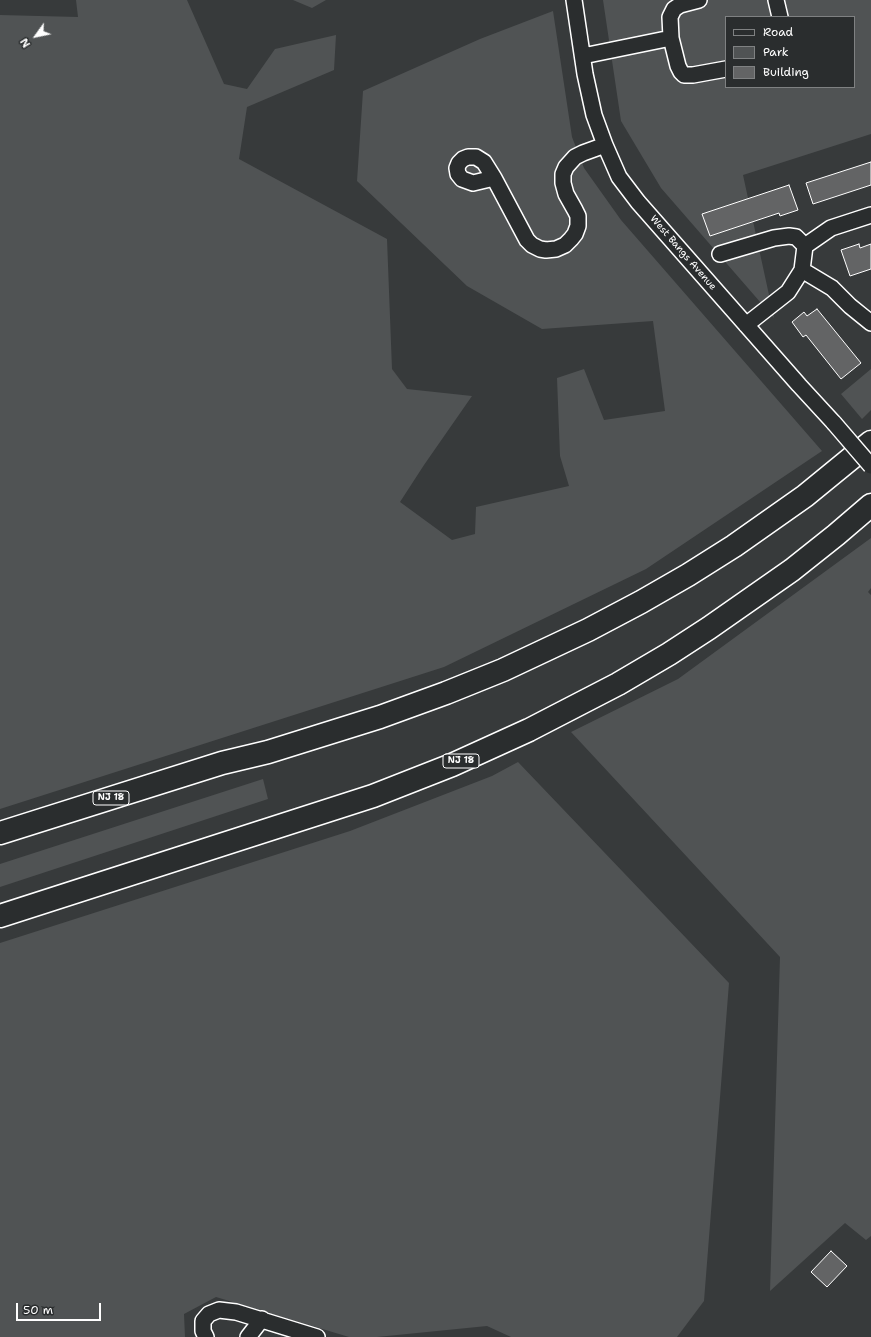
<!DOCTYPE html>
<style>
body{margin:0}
#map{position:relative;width:871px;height:1337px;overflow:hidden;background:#373a3b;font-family:"Shantell Sans",sans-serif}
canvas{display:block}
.legend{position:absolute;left:725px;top:16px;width:130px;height:72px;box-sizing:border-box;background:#2a2d2e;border:1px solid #7f8182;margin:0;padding:5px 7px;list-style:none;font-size:12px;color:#fff}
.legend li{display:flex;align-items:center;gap:8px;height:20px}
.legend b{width:20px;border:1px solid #7f8182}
.north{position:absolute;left:16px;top:16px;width:40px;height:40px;-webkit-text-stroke:3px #2a2d2e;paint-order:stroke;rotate:237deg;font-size:11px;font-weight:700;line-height:16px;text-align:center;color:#fff}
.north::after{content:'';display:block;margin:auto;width:14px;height:18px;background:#fff;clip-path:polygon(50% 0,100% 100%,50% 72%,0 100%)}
.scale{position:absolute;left:16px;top:1303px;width:85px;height:18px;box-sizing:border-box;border:2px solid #fff;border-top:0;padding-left:5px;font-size:12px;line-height:14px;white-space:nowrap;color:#fff;-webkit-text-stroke:3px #2a2d2e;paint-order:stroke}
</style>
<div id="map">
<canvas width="871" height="1337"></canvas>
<ul class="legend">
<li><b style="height:5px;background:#2a2d2e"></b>Road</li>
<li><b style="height:11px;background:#505354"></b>Park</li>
<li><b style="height:11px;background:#636465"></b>Building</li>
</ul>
<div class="north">N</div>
<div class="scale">50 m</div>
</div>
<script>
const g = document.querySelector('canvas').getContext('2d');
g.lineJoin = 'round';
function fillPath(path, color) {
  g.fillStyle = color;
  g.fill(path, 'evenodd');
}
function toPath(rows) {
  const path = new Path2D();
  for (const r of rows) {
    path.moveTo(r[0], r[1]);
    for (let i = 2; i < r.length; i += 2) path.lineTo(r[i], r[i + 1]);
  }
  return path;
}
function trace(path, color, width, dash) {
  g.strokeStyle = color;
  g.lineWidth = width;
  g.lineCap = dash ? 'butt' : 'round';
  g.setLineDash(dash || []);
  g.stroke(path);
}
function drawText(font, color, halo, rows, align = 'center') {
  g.font = font + ' "Shantell Sans",sans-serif';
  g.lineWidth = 4;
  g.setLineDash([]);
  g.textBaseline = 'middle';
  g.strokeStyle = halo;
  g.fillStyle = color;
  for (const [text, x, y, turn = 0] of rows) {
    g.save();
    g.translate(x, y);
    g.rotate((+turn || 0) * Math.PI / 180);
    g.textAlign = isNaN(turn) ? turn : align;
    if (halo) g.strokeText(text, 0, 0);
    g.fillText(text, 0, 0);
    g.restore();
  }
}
const green = toPath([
 [76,0,187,0,224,84,247,89,275,49,336,35,334,70,247,107,239,159,387,239,392,369,407,389,472,396,424,465,400,502,452,540,475,534,476,507,569,486,560,456,557,378,584,369,604,420,665,411,653,321,542,329,467,286,357,181,363,91,480,39,553,11,572,137,584,168,621,220,822,451,646,569,444,667,0,809,0,15,78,17],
 [293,0,326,0,312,8],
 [603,0,871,0,871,134,743,175,774,318,661,188,621,121],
 [726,17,854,17,854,87,726,87],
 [871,369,871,410,862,419,841,394],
 [871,538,871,588,868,592,871,595,871,1236,866,1240,845,1223,770,1291,780,957,571,732,678,679],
 [518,762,729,983,704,1301,677,1337,511,1337,487,1326,377,1337,349,1337,216,1297,184,1314,185,1337,0,1337,0,943,350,831,492,776],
 [263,779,268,799,0,887,0,864]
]);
const building = toPath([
 [871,162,871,185,813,204,806,183,871,162],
 [789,185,798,210,780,216,779,213,710,236,702,214,789,185],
 [859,244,860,248,871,244,871,269,850,276,841,250,859,244],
 [817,309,861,363,841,379,806,335,803,337,792,322,804,312,807,316,817,309],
 [831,1251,847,1266,827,1287,811,1272,831,1251]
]);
const minor = toPath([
 [574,0,585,74,594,115,605,145,619,177,638,202,799,385,834,423],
 [699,0,680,5,674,9,670,17,671,38,678,66,681,72,684,75,693,75,726,69],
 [776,0,780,17],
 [583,56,671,38],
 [468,157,476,157,484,162,494,178,473,183,462,179,458,174,457,168,459,163,463,159,468,157],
 [494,178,527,240,532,245,540,249,546,250,556,249,565,245,571,239,575,234,578,226,578,216,575,210,566,194,563,183,563,174,566,167,575,157,583,153,605,145],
 [720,254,774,238,789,236,796,237,805,246],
 [802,270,832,288,850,306,871,323],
 [746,325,788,292,802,270,805,246,831,228,871,215],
 [206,1337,203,1331,203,1321,209,1314,219,1310,236,1312,317,1337],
 [248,1337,262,1319]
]);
const highway = toPath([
 [0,833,222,763,268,752,380,717,446,693,503,670,588,630,641,602,688,575,734,546,805,496,871,442],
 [0,916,373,796,452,765,529,730,618,684,669,654,709,628,792,570,836,535,871,505]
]);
const minorBridge = toPath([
 [834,423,871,466]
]);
const shields = [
 [461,761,36],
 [111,798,36]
];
const shieldNames = [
 ["NJ 18",461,761],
 ["NJ 18",111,798]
];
const streetNames = [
 ["West Bangs Avenue",683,253,49]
];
fillPath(green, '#505354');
fillPath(building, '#636465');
trace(building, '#fff', 1);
trace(minor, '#fff', 18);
trace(highway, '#fff', 25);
trace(minor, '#2a2d2e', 15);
trace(highway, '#2a2d2e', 22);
trace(minorBridge, '#fff', 18, []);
trace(minorBridge, '#2a2d2e', 15);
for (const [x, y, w] of shields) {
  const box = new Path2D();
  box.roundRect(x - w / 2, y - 7, w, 14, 3);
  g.fillStyle = '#2a2d2e';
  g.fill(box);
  trace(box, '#fff', 1);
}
drawText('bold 9px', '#fff', null, shieldNames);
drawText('10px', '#fff', '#2a2d2e', streetNames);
</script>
